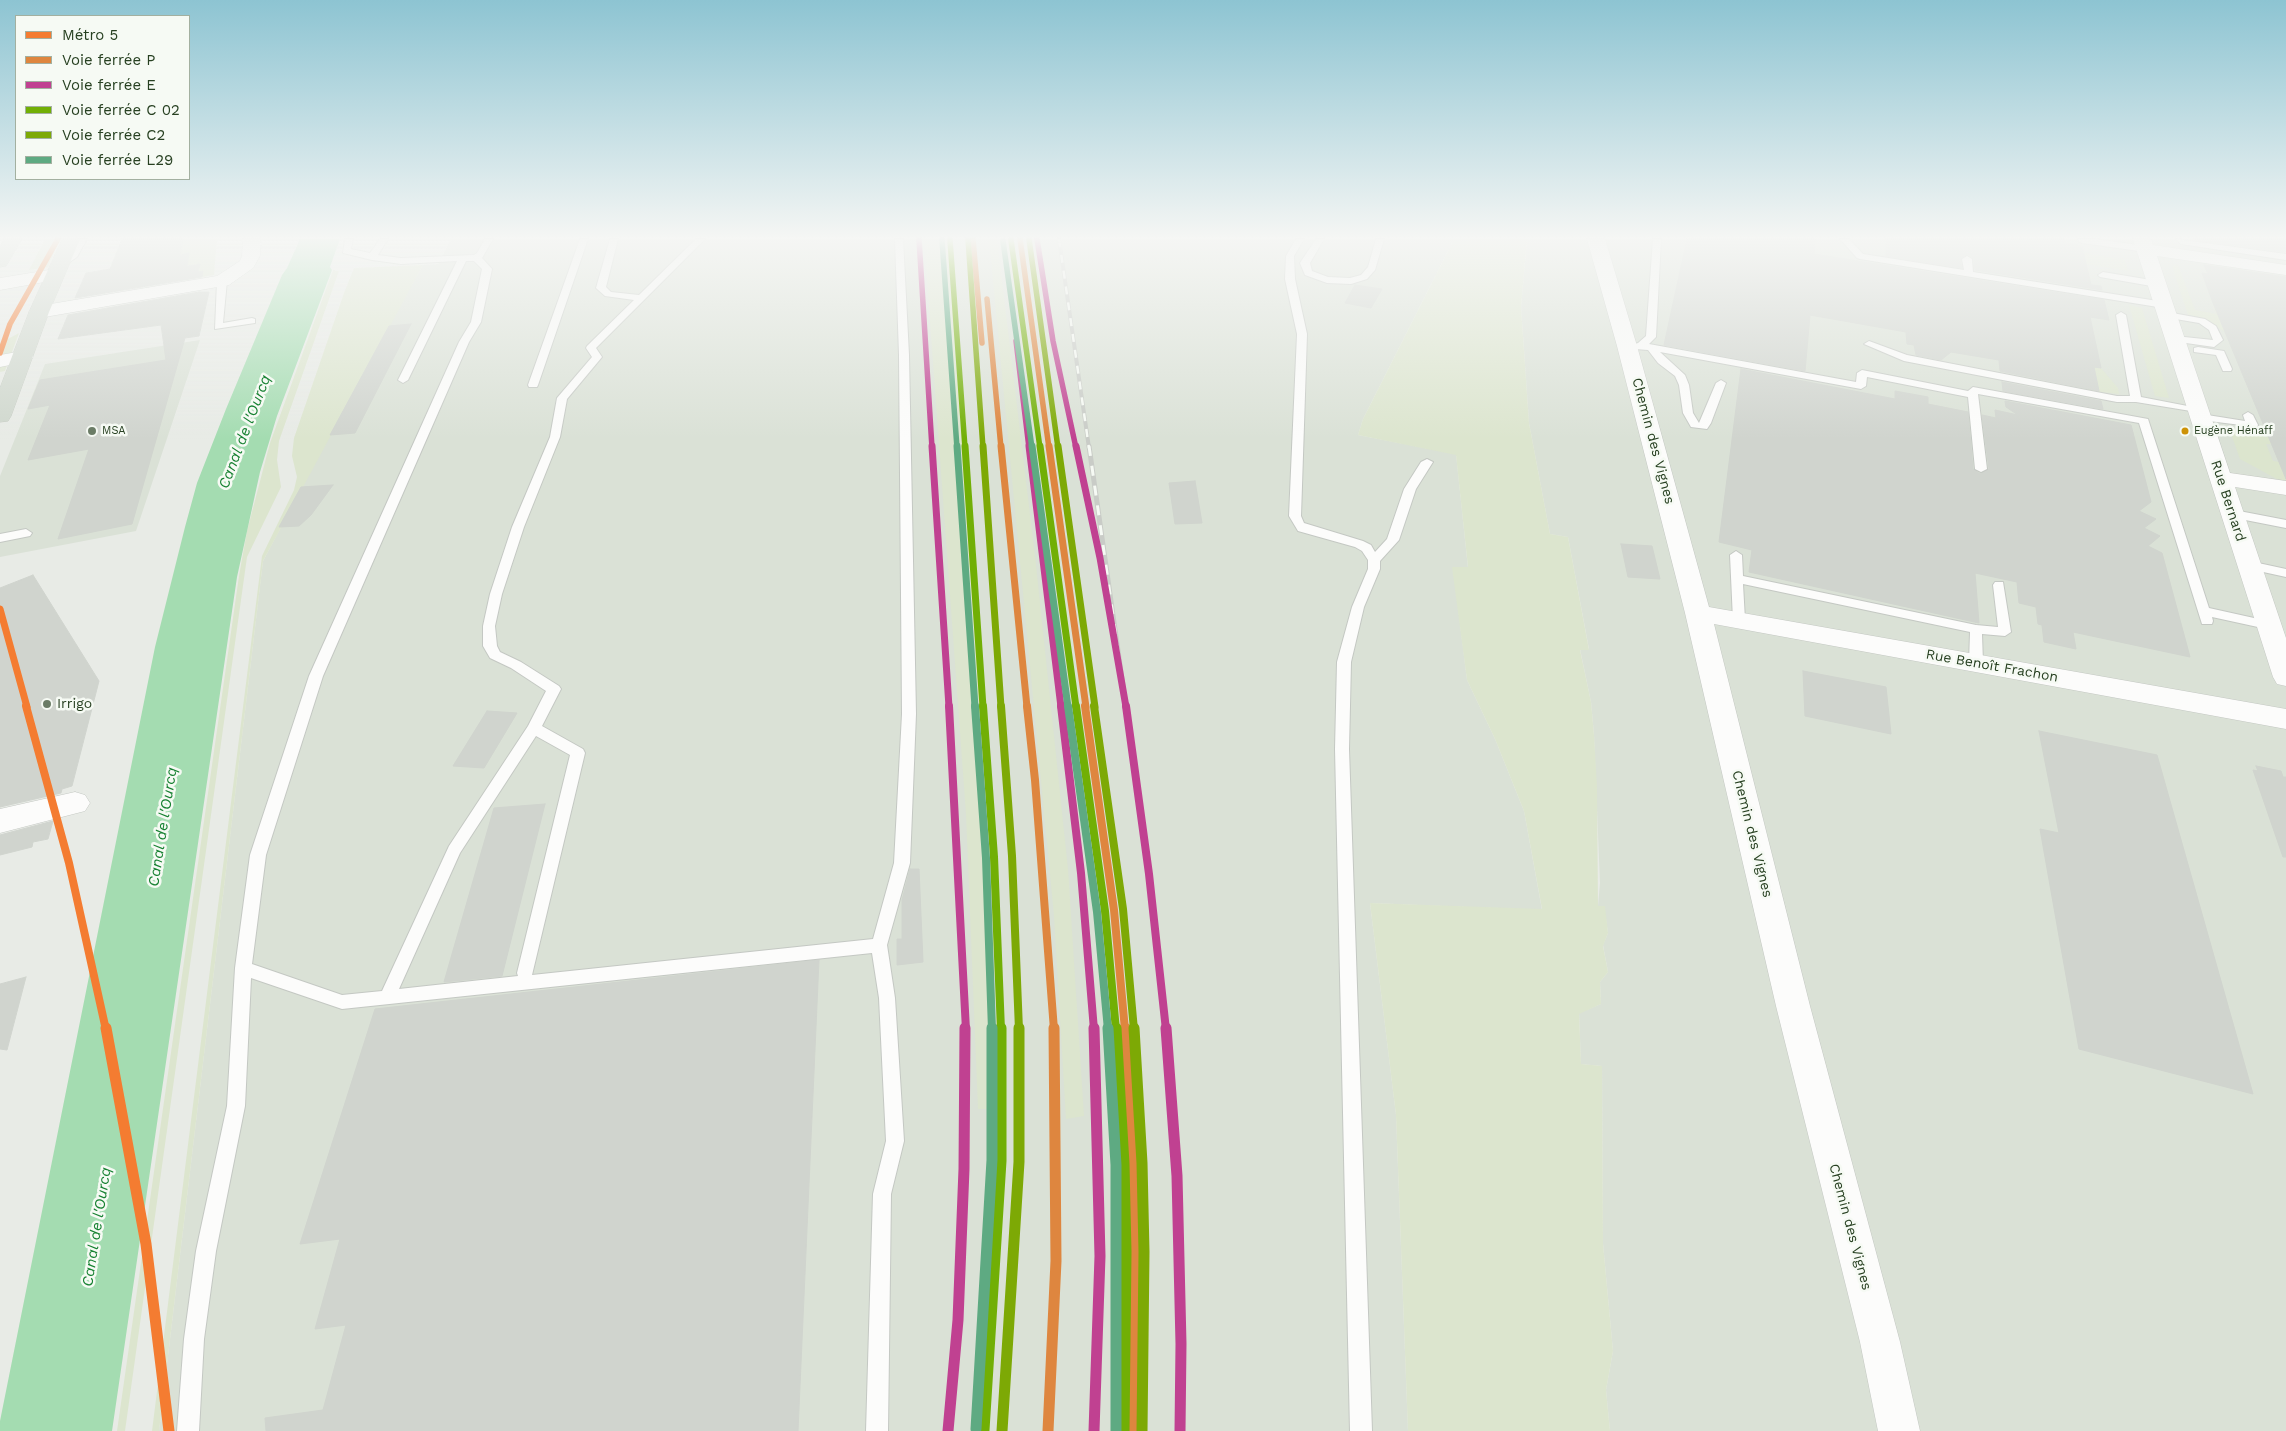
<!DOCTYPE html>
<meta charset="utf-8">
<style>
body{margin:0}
#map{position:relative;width:2286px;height:1431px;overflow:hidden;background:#e8ebe6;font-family:"Work Sans",sans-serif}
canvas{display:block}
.legend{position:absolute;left:15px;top:15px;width:175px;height:165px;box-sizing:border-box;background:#f6faf4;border:1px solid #a3b0a0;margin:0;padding:6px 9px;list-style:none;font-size:15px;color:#274021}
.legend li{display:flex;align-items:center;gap:10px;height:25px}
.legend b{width:25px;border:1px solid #a3b0a0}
</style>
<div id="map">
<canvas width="2286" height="1431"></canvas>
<ul class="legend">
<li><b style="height:6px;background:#f47c31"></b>Métro 5</li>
<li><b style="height:6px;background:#de863f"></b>Voie ferrée P</li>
<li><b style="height:6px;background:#c04191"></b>Voie ferrée E</li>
<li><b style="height:6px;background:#71af05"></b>Voie ferrée C 02</li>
<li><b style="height:6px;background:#7da905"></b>Voie ferrée C2</li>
<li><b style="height:6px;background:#5eaa82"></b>Voie ferrée L29</li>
</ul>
</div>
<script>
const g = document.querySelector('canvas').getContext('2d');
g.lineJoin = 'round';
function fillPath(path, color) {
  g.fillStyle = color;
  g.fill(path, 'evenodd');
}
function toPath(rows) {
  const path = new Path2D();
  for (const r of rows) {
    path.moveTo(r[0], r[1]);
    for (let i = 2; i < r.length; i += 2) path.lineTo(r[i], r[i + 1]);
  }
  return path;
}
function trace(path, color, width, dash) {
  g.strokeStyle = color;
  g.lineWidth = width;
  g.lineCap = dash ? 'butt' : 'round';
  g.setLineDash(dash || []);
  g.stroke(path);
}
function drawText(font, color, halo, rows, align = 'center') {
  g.font = font + ' "Work Sans",sans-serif';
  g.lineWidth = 5;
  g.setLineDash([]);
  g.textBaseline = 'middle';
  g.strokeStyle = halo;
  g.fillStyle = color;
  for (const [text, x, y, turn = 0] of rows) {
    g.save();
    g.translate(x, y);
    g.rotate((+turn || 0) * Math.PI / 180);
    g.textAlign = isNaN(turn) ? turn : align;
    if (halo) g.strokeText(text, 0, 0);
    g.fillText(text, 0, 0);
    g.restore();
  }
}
const built = toPath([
 [451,239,1454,239,1363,419,1358,435,1456,454,1468,568,1453,567,1467,680,1495,739,1524,811,1542,910,1370,903,1396,1115,1408,1431,159,1431,263,561,388,325,423,265,438,264],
 [1527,239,2286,239,2286,1431,1610,1431,1606,1390,1613,1351,1603,1244,1602,1066,1581,1064,1579,1013,1601,1004,1600,982,1608,972,1603,945,1608,933,1604,906,1598,906,1600,883,1594,735,1591,702,1580,649,1589,649,1568,537,1550,534,1529,423,1521,307],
 [200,340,136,531,0,557,0,476,45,364]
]);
const green = toPath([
 [45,239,60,239,48,267,29,270],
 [183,239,217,239,214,275,202,277,203,271,198,272,199,264,184,266,188,253,180,255],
 [924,239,950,239,971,535,989,881,988,1109,978,1109,966,814],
 [989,239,997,239,1036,565,1068,869,1084,1116,1066,1119,1054,916],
 [1454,239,1527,239,1521,307,1529,423,1550,534,1568,537,1589,650,1580,650,1591,702,1594,735,1597,787,1598,906,1605,906,1608,933,1603,946,1608,972,1600,982,1601,1004,1579,1014,1581,1064,1602,1066,1603,1244,1613,1351,1606,1390,1610,1431,1408,1431,1396,1115,1370,903,1542,909,1524,811,1495,739,1467,680,1452,567,1468,567,1456,455,1358,435,1363,419],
 [2084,253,2125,260,2128,271,2086,264],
 [423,265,263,561,159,1431,152,1431,262,556,294,490,297,477,292,456,294,438,344,293,354,268],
 [2178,265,2195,310,2216,314,2213,303,2274,313,2221,322,2225,332,2207,320,2188,315,2172,266],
 [333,270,339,271,279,441,277,460,281,487,247,557,125,1431,117,1431,239,576,247,531,270,443],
 [2129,305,2142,308,2169,398,2155,396],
 [19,333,5,371,0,372,0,343],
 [2094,367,2101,368,2118,388,2119,394,2085,390,2084,388],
 [2229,428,2268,437,2271,444,2266,444,2273,461,2286,463,2286,481,2277,479,2240,459]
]);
const water = toPath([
 [300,239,340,239,330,267,332,270,277,416,260,472,237,577,112,1431,0,1431,0,1421,155,647,185,527,197,483,226,409,282,275,287,268]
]);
const building = toPath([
 [122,239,183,239,180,255,189,253,187,266,200,264,198,272,203,271,202,277,75,298,86,273,110,269,122,239],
 [1687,239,1815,239,1814,254,2104,300,2109,320,2090,317,2101,368,2094,367,2099,391,2000,371,1999,360,1951,352,1941,360,1916,355,1914,345,1907,344,1906,332,1810,315,1805,371,1664,345,1687,239],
 [1886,239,2065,239,2065,243,2082,246,2091,285,2101,286,2102,290,1975,270,1974,259,1968,254,1960,258,1962,268,1886,256,1886,239],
 [2194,239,2286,239,2286,252,2194,240,2194,239],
 [2204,265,2286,277,2286,479,2213,303,2202,273,2208,274,2204,265],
 [1355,285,1382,289,1371,308,1345,303,1355,285],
 [199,292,209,292,199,336,185,338,132,524,58,539,89,449,28,460,50,405,28,409,40,380,166,360,161,325,58,339,68,315,199,292],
 [411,324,355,433,330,435,389,326,411,324],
 [1741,369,1895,399,1895,391,1928,397,1928,404,1968,412,1973,469,1980,474,1989,469,1982,415,1996,418,1995,410,2018,415,2006,407,2005,401,2131,425,2151,502,2139,511,2156,519,2144,528,2160,536,2148,546,2162,553,2190,657,2073,632,2076,649,2044,642,2042,625,2038,624,2036,607,2019,603,2017,582,1975,573,1979,623,1749,572,1752,550,1719,542,1741,369],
 [2002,382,2101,401,2103,409,2003,391,2002,382],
 [1195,481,1202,523,1175,524,1169,483,1195,481],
 [333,485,311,515,299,526,279,527,301,487,333,485],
 [1621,544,1652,546,1660,579,1628,577,1621,544],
 [33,575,99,681,72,786,62,789,61,793,0,807,0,588,33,575],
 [1803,671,1886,687,1891,734,1805,716,1803,671],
 [487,711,517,713,484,768,453,766,487,711],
 [2039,731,2157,755,2253,1094,2079,1049,2040,829,2059,833,2039,731],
 [2256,766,2281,771,2283,777,2286,777,2286,857,2283,857,2253,770,2258,771,2256,766],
 [545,804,502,976,444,982,494,808,545,804],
 [53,821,48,839,33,842,32,847,0,855,0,835,53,821],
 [910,869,919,869,923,962,897,965,897,939,902,939,902,900,910,869],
 [819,960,798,1431,266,1431,265,1418,323,1410,346,1325,315,1329,340,1239,300,1244,375,1009,819,960],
 [26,977,7,1050,0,1049,0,984,26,977]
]);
const service = toPath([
 [79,239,87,239,77,257,64,266,58,266,58,262,70,253,79,239],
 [345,239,353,239,351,249,370,253,380,239,388,239,378,255,401,258,474,255,477,253,485,239,493,239,482,258,492,269,481,322,469,342,323,676,266,855,252,964,342,995,382,991,449,846,528,726,546,691,511,668,490,658,483,646,483,626,490,594,512,527,550,437,557,398,592,357,586,348,587,346,634,300,605,296,596,288,610,239,618,239,606,287,611,292,639,295,696,239,705,239,596,348,602,357,567,399,560,437,524,527,502,594,495,626,497,646,500,652,521,662,559,686,561,689,542,726,583,749,585,753,532,975,873,939,894,863,902,714,899,355,895,239,903,239,909,355,916,714,910,863,887,945,895,998,904,1141,891,1194,888,1431,866,1431,873,1194,886,1141,879,998,872,953,342,1009,251,978,245,1106,216,1251,204,1339,199,1431,177,1431,184,1339,196,1251,227,1106,235,968,250,855,309,676,459,342,471,322,482,269,474,261,466,261,408,380,403,383,398,380,457,261,401,264,372,260,343,253,345,239],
 [536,736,570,755,517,973,518,976,399,989,460,853,536,736],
 [580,239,588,239,538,385,537,387,529,387,528,385,580,239],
 [1296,239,1304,239,1294,256,1295,279,1307,334,1301,516,1304,523,1363,541,1371,545,1375,552,1387,539,1404,489,1421,462,1427,459,1433,462,1416,489,1399,540,1380,561,1380,569,1364,607,1351,662,1349,749,1372,1431,1350,1431,1335,749,1337,662,1352,607,1368,569,1368,560,1362,551,1355,547,1298,531,1289,516,1297,334,1285,279,1286,256,1296,239],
 [1316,239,1324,239,1310,263,1312,271,1328,277,1350,278,1361,275,1368,267,1376,239,1384,239,1375,270,1367,279,1351,284,1327,283,1305,275,1300,263,1316,239],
 [1653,239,1661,239,1656,337,1649,344,1856,382,1857,373,1862,370,1968,391,1973,387,2148,419,2209,608,2272,622,2273,625,2272,628,2267,629,2212,617,2213,621,2212,624,2202,624,2139,423,1978,394,1987,469,1981,472,1975,469,1968,397,1867,377,1866,386,1861,389,1660,352,1685,375,1689,385,1693,413,1699,423,1716,383,1721,380,1726,383,1711,423,1707,429,1691,427,1683,413,1679,385,1675,376,1658,363,1648,350,1635,349,1630,346,1638,343,1646,336,1653,239],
 [1840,239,1849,239,1863,254,1964,270,1962,259,1967,256,1972,259,1973,272,2164,302,2169,305,2164,308,1860,259,1857,258,1840,239],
 [2078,239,2094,239,2146,246,2150,249,2146,252,2082,243,2079,242,2078,239],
 [2176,239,2286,254,2286,260,2181,244,2176,239],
 [2103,272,2157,281,2162,284,2157,287,2100,277,2098,275,2103,272],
 [222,278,227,281,223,323,252,318,255,319,255,323,215,329,217,281,222,278],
 [2121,312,2126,315,2141,397,2203,409,2203,413,2136,402,2117,402,1904,361,1864,344,1869,341,1907,355,2117,396,2130,396,2116,315,2121,312],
 [2167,312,2205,319,2216,326,2223,340,2214,347,2172,341,2170,339,2175,336,2213,340,2209,330,2199,323,2164,317,2162,315,2167,312],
 [2198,347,2224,351,2232,369,2231,371,2223,371,2216,355,2194,352,2194,348,2198,347],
 [2248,412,2253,415,2258,425,2257,427,2201,420,2196,417,2201,414,2245,421,2243,415,2248,412],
 [2234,510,2286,520,2286,528,2230,517,2228,514,2230,511,2234,510],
 [26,529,32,533,30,536,0,542,0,534,26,529],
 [1736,551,1742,555,1743,576,1976,625,1998,627,1993,585,1995,582,2003,582,2011,632,2005,636,1982,634,1983,663,1976,668,1969,663,1970,632,1743,584,1745,620,1744,623,1734,623,1733,620,1730,555,1736,551],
 [2249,561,2286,569,2286,577,2245,568,2243,565,2245,562,2249,561]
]);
const minor = toPath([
 [243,239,261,239,260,256,253,268,229,285,39,318,32,316,29,312,32,308,39,306,217,276,240,261,242,256,243,239],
 [1587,239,1605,239,1637,346,1709,607,2286,709,2286,729,1714,624,1810,1006,1900,1342,1920,1431,1878,1431,1860,1342,1776,1006,1685,613,1617,346,1587,239],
 [2133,239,2151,239,2153,245,2286,265,2286,275,2157,256,2230,473,2286,481,2286,495,2235,487,2286,638,2286,686,2277,684,2273,677,2133,239],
 [75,792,85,795,90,803,85,811,0,833,0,809,75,792]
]);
const tertiary = toPath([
 [55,269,61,271,64,275,61,279,0,290,0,278,55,269]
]);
const secondary = toPath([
 [23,351,30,353,33,357,30,361,0,367,0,355,23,351]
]);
const primary = toPath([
 [4,239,22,239,6,266,0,267,0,246,4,239],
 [62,239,80,239,49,312,11,416,8,421,0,422,0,388,29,312,62,239]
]);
const railFar2 = toPath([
 [1059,239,1089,448]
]);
const railFar1 = toPath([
 [1089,446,1126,707]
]);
const rail = toPath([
 [1126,706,1128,719]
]);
const rail1Far3 = toPath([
 [973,239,982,343],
 [1020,239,1049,448],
 [987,299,1001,448]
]);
const rail1Far2 = toPath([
 [1001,446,1027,707],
 [1049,446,1086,707]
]);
const rail1Far1 = toPath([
 [1027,706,1035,780,1054,1030],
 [1085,706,1114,910,1125,1030]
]);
const rail1 = toPath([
 [1125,1028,1133,1164,1135,1252,1133,1431],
 [1048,1431,1056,1261,1054,1028]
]);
const rail2Far3 = toPath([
 [919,239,932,448],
 [1037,239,1053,341,1076,448],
 [1016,341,1029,448]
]);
const rail2Far2 = toPath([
 [932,446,949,707],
 [1029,446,1061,707],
 [1076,446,1100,558,1126,707]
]);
const rail2Far1 = toPath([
 [949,706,966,1030],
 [1061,706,1081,873,1094,1030],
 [1126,706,1149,874,1166,1030]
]);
const rail2 = toPath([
 [1094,1028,1100,1256,1094,1431],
 [1166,1028,1177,1176,1181,1344,1180,1431],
 [948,1431,958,1320,964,1169,965,1028]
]);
const rail3Far3 = toPath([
 [950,240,965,448],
 [1011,240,1040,448]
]);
const rail3Far2 = toPath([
 [965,446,983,707],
 [1040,446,1076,707]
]);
const rail3Far1 = toPath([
 [983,706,994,857,1001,1030],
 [1076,706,1105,911,1116,1030]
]);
const rail3 = toPath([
 [1116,1028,1124,1164,1126,1252,1124,1431],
 [984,1430,1001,1161,1001,1028]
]);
const rail4Far3 = toPath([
 [968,239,983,448],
 [1029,239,1058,448]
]);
const rail4Far2 = toPath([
 [983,446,1001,707],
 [1058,446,1095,707]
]);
const rail4Far1 = toPath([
 [1001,706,1012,856,1019,1030],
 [1094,706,1123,909,1134,1030]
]);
const rail4 = toPath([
 [1134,1028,1142,1163,1144,1252,1142,1431],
 [1002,1431,1019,1162,1019,1028]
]);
const rail5Far3 = toPath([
 [942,240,957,448],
 [1003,241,1032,448]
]);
const rail5Far2 = toPath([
 [957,446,975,707],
 [1032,446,1068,707]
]);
const rail5Far1 = toPath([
 [975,706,986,858,992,1030],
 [1068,706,1097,912,1108,1030]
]);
const rail5 = toPath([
 [1108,1028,1116,1165,1116,1431],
 [976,1429,992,1160,992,1028]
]);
const metro1Far3 = toPath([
 [0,353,10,324,58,239]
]);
const metro1Far2 = toPath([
 [0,609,27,707]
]);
const metro1Far1 = toPath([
 [26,706,69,863,106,1030]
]);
const metro1 = toPath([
 [106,1028,146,1244,169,1431]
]);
const markers = [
 [92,431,5,"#6b7c66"],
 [2185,431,4.5,"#cd9207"],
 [47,704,5,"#6b7c66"]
];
const farPoinames = [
 ["MSA",102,431]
];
const farBusnames = [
 ["Eugène Hénaff",2194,431]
];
const streetNames = [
 ["Chemin des Vignes",1653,441,75],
 ["Rue Bernard",2228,501,72],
 ["Rue Benoît Frachon",1992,666,10],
 ["Chemin des Vignes",1752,834,76],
 ["Chemin des Vignes",1850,1227,75]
];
const poiNames = [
 ["Irrigo",57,704]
];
const waterNames = [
 ["Canal de l'Ourcq",245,432,-69],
 ["Canal de l'Ourcq",163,827,-81],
 ["Canal de l'Ourcq",97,1227,-81]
];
fillPath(built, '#dae1d6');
fillPath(green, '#dce5ce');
fillPath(water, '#a4dcb1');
fillPath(building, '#d0d4ce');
trace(building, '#d0d4ce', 1);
trace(service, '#c4c8c3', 2);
trace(minor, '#c4c8c3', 1);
trace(tertiary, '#c4c8c3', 1);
trace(secondary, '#c5cac3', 1);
trace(primary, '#c4cac1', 1);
fillPath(service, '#fcfcfb');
fillPath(minor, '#fcfcfb');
fillPath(tertiary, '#fcfcfb');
fillPath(secondary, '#fcfcfb');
fillPath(primary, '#cfd7cd');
trace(railFar2, '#c9ccc7', 4);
trace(railFar1, '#c9ccc7', 5);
trace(rail, '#c9ccc7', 6);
trace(railFar2, '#f6faf4', 2.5, [8]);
trace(railFar1, '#f6faf4', 3, [10]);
trace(rail, '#f6faf4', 4.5, [12]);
trace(rail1Far3, '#de863f', 5.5);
trace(rail1Far2, '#de863f', 7);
trace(rail1Far1, '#de863f', 8);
trace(rail1, '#de863f', 11);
trace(rail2Far3, '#c04191', 5.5);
trace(rail2Far2, '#c04191', 7);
trace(rail2Far1, '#c04191', 8);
trace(rail2, '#c04191', 11);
trace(rail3Far3, '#71af05', 5.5);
trace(rail3Far2, '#71af05', 7);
trace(rail3Far1, '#71af05', 8);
trace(rail3, '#71af05', 11);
trace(rail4Far3, '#7da905', 5.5);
trace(rail4Far2, '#7da905', 7);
trace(rail4Far1, '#7da905', 8);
trace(rail4, '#7da905', 11);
trace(rail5Far3, '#5eaa82', 5.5);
trace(rail5Far2, '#5eaa82', 7);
trace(rail5Far1, '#5eaa82', 8);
trace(rail5, '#5eaa82', 11);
trace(metro1Far3, '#f47c31', 5.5);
trace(metro1Far2, '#f47c31', 7);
trace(metro1Far1, '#f47c31', 8);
trace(metro1, '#f47c31', 11);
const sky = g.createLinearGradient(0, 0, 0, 439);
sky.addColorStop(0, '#8dc4d2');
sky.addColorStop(0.54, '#f5f6f4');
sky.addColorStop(1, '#f5f6f400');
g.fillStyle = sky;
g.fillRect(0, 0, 2286, 439);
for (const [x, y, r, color] of markers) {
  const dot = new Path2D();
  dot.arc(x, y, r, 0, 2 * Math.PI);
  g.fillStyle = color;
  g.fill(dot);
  trace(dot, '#f6faf4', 2);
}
drawText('11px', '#274021', '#f6faf4', farPoinames, 'left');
drawText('11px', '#274021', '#f6faf4', farBusnames, 'left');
drawText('14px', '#274021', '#f6faf4', streetNames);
drawText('14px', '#274021', '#f6faf4', poiNames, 'left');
drawText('italic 15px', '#168131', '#f6faf4', waterNames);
</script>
